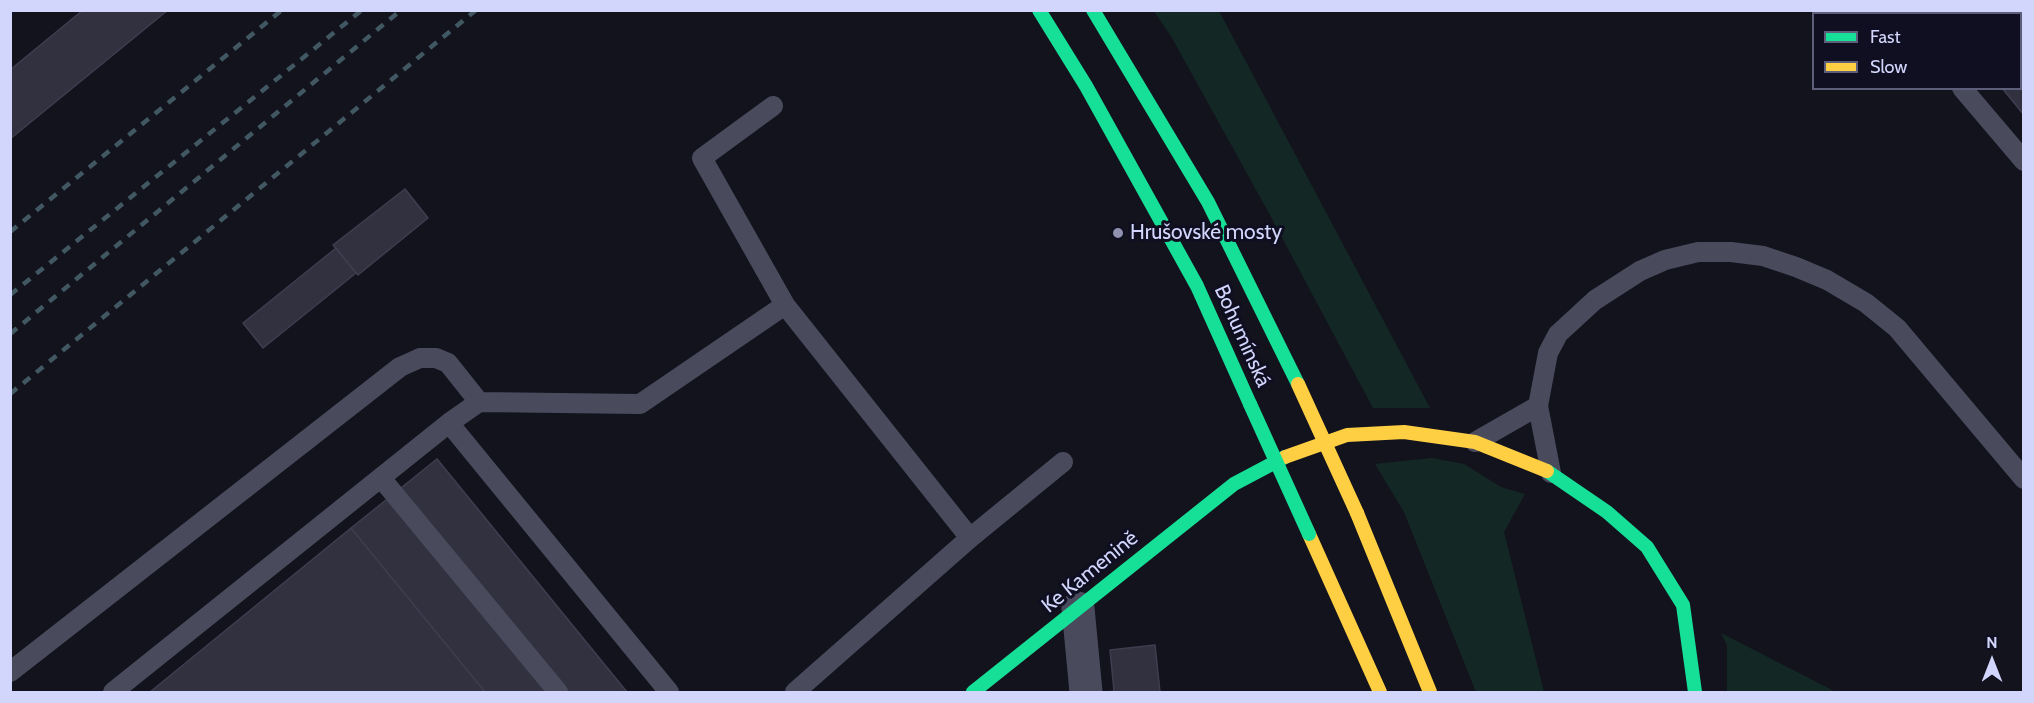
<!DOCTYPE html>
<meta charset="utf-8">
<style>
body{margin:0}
#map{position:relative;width:2034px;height:703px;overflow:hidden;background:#13131d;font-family:Cabin,sans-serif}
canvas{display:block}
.frame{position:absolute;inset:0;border:12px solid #d2d5fc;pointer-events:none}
.legend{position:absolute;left:1812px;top:12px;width:210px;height:78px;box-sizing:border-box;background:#0f0f21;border:2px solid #5d5e79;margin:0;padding:8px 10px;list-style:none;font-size:18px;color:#d2d5fc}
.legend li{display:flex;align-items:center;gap:12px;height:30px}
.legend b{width:30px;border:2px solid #5d5e79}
.north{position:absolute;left:1962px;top:631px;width:60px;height:60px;-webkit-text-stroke:4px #0f0f21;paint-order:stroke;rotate:0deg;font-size:16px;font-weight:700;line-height:24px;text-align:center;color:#d2d5fc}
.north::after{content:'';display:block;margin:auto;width:21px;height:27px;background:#d2d5fc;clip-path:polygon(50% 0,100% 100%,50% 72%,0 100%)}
</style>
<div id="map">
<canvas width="2034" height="703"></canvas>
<div class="frame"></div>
<ul class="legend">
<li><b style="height:8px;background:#16e098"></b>Fast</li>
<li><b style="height:8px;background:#ffcf43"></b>Slow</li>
</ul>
<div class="north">N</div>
</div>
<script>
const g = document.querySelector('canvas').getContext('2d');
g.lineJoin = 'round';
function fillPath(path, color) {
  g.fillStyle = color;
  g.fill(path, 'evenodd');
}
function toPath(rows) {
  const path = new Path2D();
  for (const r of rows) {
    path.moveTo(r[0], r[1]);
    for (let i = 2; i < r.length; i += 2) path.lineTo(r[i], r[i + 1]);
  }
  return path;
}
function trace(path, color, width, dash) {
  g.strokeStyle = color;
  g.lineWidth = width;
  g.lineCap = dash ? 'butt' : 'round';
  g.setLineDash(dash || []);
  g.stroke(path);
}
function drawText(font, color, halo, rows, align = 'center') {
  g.font = font + ' Cabin,sans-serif';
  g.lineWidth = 6;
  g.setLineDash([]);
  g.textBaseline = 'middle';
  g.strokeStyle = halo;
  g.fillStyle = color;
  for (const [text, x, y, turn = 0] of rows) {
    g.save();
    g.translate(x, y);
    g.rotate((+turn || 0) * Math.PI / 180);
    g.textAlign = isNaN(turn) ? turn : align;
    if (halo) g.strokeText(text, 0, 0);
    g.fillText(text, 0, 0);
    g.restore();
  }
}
const green = toPath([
 [1154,11,1219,11,1430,408,1373,408,1270,215,1172,38],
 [1432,458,1464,464,1501,487,1525,494,1504,532,1544,692,1476,692,1404,512,1375,464],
 [1721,633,1836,692,1727,692,1727,645]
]);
const building = toPath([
 [83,10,168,10,10,139,10,70,83,10],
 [1938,10,2024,10,2024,115,2002,88,2020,88,2020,14,1940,14,1938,10],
 [405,189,428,218,358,275,333,245,405,189],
 [336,248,356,273,263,348,243,323,336,248],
 [437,459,627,692,485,692,351,528,437,459],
 [351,528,485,692,150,692,351,528],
 [1155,645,1160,692,1108,692,1114,691,1110,650,1155,645]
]);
const lane = toPath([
 [1896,10,1898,14],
 [1962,88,2024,161],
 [773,106,702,158,785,305],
 [449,423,479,402,640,404,785,305,970,538],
 [1475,442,1538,406],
 [1551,473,1538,406,1548,353,1558,334,1595,300,1640,271,1665,260,1698,252,1731,252,1763,256,1796,267,1827,280,1866,303,1897,328,2024,479],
 [381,478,558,692],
 [10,672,400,367,420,358,436,358,448,363,479,402],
 [113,692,449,423,669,692],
 [795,692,970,538,1063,462]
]);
const street = toPath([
 [1078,608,1086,692]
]);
const fast = toPath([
 [1039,10,1086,86,1197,286,1250,404],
 [1093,10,1208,202,1298,384],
 [1547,471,1607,512,1647,547,1683,605,1695,692],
 [973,692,1234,484,1285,457]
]);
const slow = toPath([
 [1285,457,1347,435,1404,432,1475,442,1547,471],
 [1357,513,1430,692],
 [1309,534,1380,692]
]);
const rail = toPath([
 [10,232,282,10],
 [10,295,362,10],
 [10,334,401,10],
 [10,394,476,10]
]);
const fastBridge = toPath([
 [1250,404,1309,534]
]);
const slowBridge = toPath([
 [1298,384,1357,513]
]);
const markers = [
 [1118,233,6,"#8f91ae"]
];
const poiNames = [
 ["Hrušovské mosty",1130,233]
];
const streetNames = [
 ["Bohumínská",1242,336,66],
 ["Ke Kamenině",1090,572,-39]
];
fillPath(green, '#132825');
fillPath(building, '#31313f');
trace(building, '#3e3e50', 1.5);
trace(lane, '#494b5d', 20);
trace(street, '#494b5d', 33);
trace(fast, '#16e098', 14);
trace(slow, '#ffcf43', 14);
trace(rail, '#415862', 4.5, [9, 8]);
trace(fastBridge, '#16e098', 14);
trace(slowBridge, '#ffcf43', 14);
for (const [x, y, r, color] of markers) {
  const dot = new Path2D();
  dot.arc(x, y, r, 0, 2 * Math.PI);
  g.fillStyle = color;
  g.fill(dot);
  trace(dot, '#0f0f21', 2);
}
drawText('21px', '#d2d5fc', '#0f0f21', poiNames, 'left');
drawText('21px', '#d2d5fc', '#0f0f21', streetNames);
</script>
